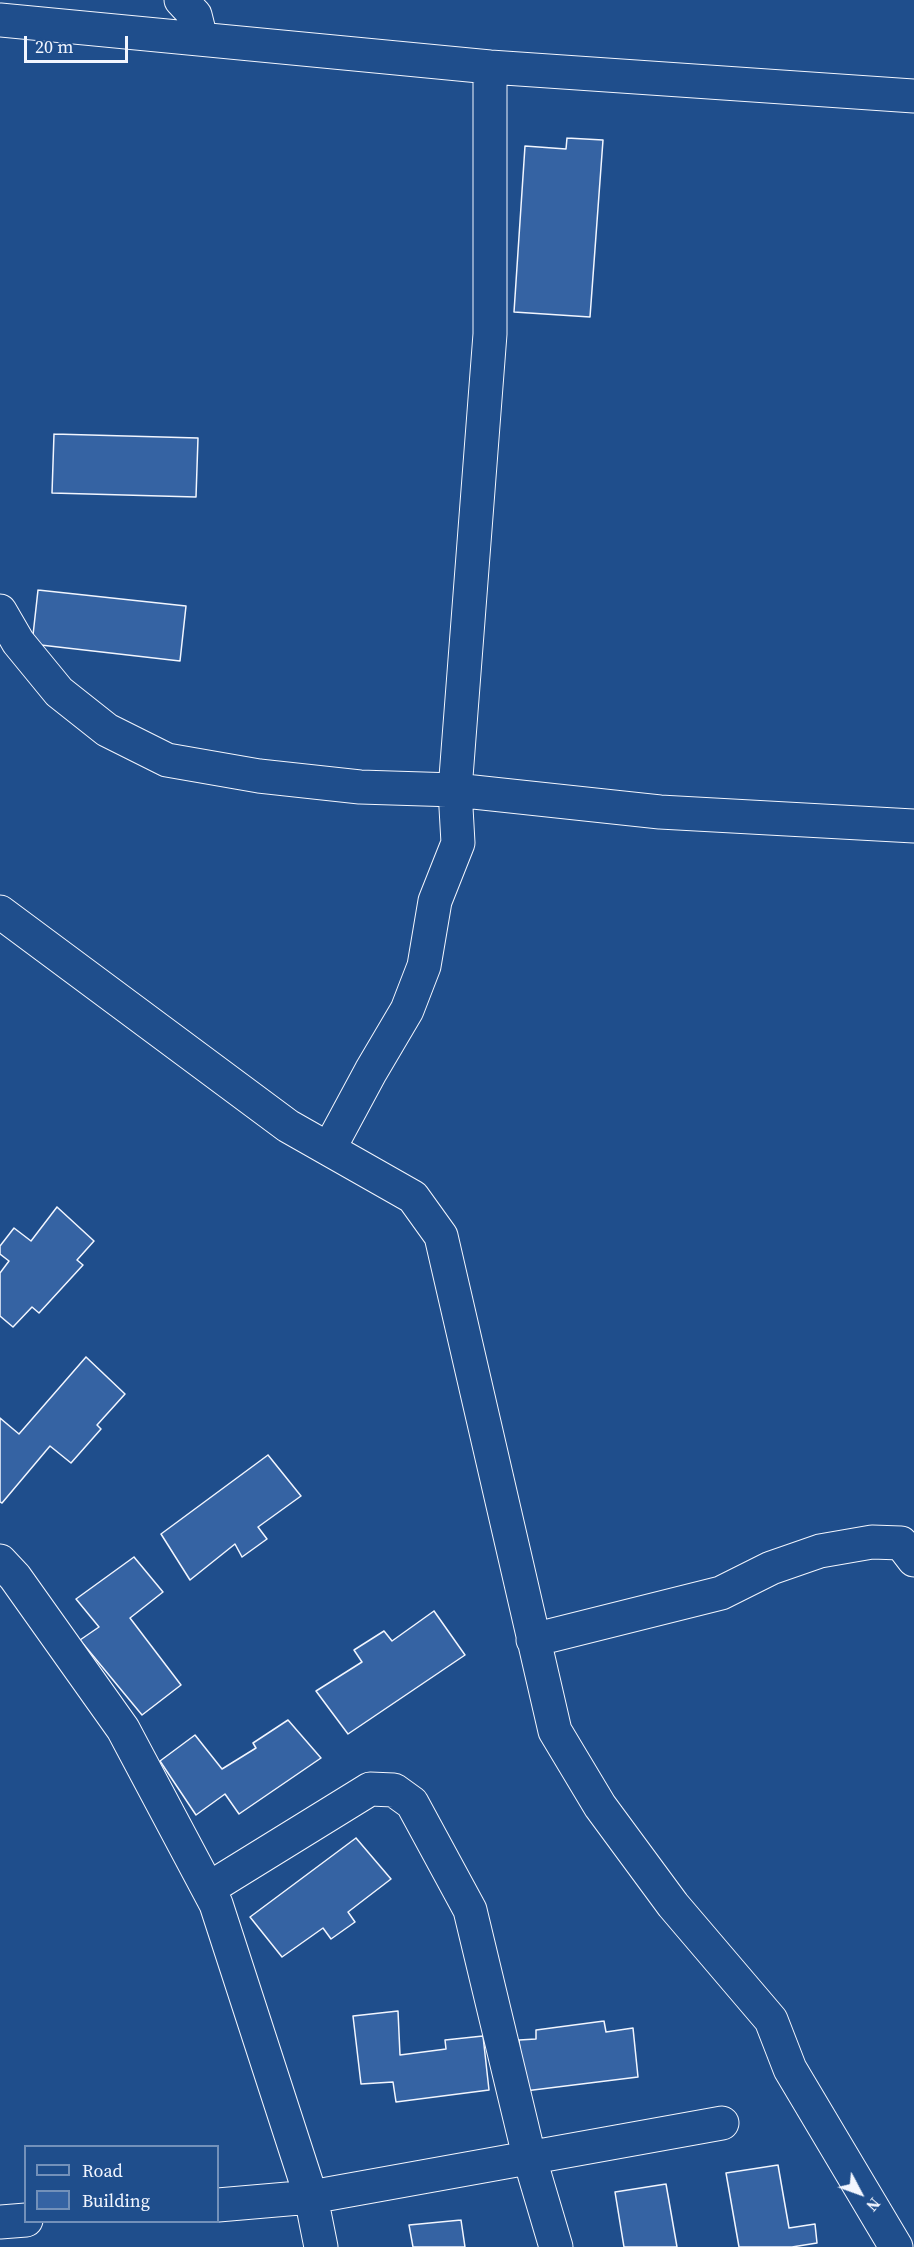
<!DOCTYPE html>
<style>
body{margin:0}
#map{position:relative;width:914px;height:2247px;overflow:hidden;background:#1f4e8c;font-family:"Source Serif 4",serif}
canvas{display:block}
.legend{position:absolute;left:24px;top:2145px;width:195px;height:78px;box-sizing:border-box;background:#1f4e8c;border:2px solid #7391ba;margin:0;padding:8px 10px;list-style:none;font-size:18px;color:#f2f6ff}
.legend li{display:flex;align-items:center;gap:12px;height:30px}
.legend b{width:30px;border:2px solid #7391ba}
.north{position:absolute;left:830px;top:2163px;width:60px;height:60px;-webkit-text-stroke:4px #1f4e8c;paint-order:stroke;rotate:131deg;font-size:16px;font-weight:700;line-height:24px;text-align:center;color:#f2f6ff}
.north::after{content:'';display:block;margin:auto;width:21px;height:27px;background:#f2f6ff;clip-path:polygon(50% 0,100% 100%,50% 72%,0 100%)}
.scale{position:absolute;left:24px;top:36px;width:104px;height:27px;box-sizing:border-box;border:3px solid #f2f6ff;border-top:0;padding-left:8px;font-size:18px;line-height:21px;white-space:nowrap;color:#f2f6ff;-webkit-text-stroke:4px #1f4e8c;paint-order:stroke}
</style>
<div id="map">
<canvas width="914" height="2247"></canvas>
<ul class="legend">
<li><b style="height:8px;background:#1f4e8c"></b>Road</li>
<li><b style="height:16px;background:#3563a3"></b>Building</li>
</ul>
<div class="north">N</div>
<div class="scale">20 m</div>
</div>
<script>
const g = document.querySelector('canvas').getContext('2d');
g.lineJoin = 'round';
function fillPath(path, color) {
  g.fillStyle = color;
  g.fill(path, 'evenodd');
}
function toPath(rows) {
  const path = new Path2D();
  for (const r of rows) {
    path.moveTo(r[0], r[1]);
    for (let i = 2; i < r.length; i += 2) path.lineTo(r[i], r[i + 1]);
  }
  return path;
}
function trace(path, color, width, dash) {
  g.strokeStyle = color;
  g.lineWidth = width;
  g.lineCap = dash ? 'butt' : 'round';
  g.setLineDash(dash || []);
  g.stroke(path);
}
const building = toPath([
 [567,138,603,140,590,317,514,312,525,146,566,149,567,138],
 [54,434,198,438,196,497,52,493,54,434],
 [38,590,186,606,180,661,32,644,38,590],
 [57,1207,94,1241,77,1260,83,1265,39,1313,32,1307,13,1327,0,1316,0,1273,9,1261,0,1254,0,1246,14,1228,31,1241,57,1207],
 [86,1357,125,1394,97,1425,101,1429,71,1463,50,1446,2,1503,0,1502,0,1418,19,1434,86,1357],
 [268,1455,301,1496,258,1527,267,1539,242,1557,235,1544,190,1580,161,1534,268,1455],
 [134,1557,163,1592,130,1618,181,1685,142,1715,80,1640,99,1627,76,1599,134,1557],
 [434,1611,465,1655,348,1734,316,1691,362,1662,354,1650,384,1631,392,1641,434,1611],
 [288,1720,321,1758,239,1814,225,1794,196,1815,160,1761,195,1735,222,1769,256,1748,253,1743,288,1720],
 [356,1838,391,1879,348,1912,355,1922,331,1939,323,1928,282,1957,250,1917,356,1838],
 [398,2011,400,2055,446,2049,445,2040,483,2036,489,2090,396,2102,393,2082,361,2084,353,2016,398,2011],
 [604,2021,606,2032,633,2028,638,2077,525,2091,519,2040,536,2039,536,2030,604,2021],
 [778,2165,789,2228,815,2224,817,2243,792,2247,739,2247,726,2173,778,2165],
 [666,2184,677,2247,624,2247,615,2192,666,2184],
 [461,2220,465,2247,413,2247,409,2225,461,2220]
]);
const minor = toPath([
 [181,0,195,15,201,39],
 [0,20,490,67,914,96],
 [0,611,18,642,59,692,107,730,167,760,259,776,360,787,455,790,660,812,914,826],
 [0,912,288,1126,413,1197,441,1236,555,1731,600,1806,673,1905,771,2020,790,2069,896,2247],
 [329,1149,371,1071,407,1010,424,966,435,901,458,843,455,790,490,334,490,67],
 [0,1561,15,1577,123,1729,216,1904,311,2197,321,2247],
 [533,1640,721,1593,771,1568,820,1551,872,1542,901,1543,914,1560],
 [208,1889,370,1789,394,1790,412,1803,470,1910,529,2156,556,2247],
 [218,2205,311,2197,722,2123],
 [0,2222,26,2220]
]);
fillPath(building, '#3563a3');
trace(building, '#f2f6ff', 1.5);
trace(minor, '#f2f6ff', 35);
trace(minor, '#1f4e8c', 33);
</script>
